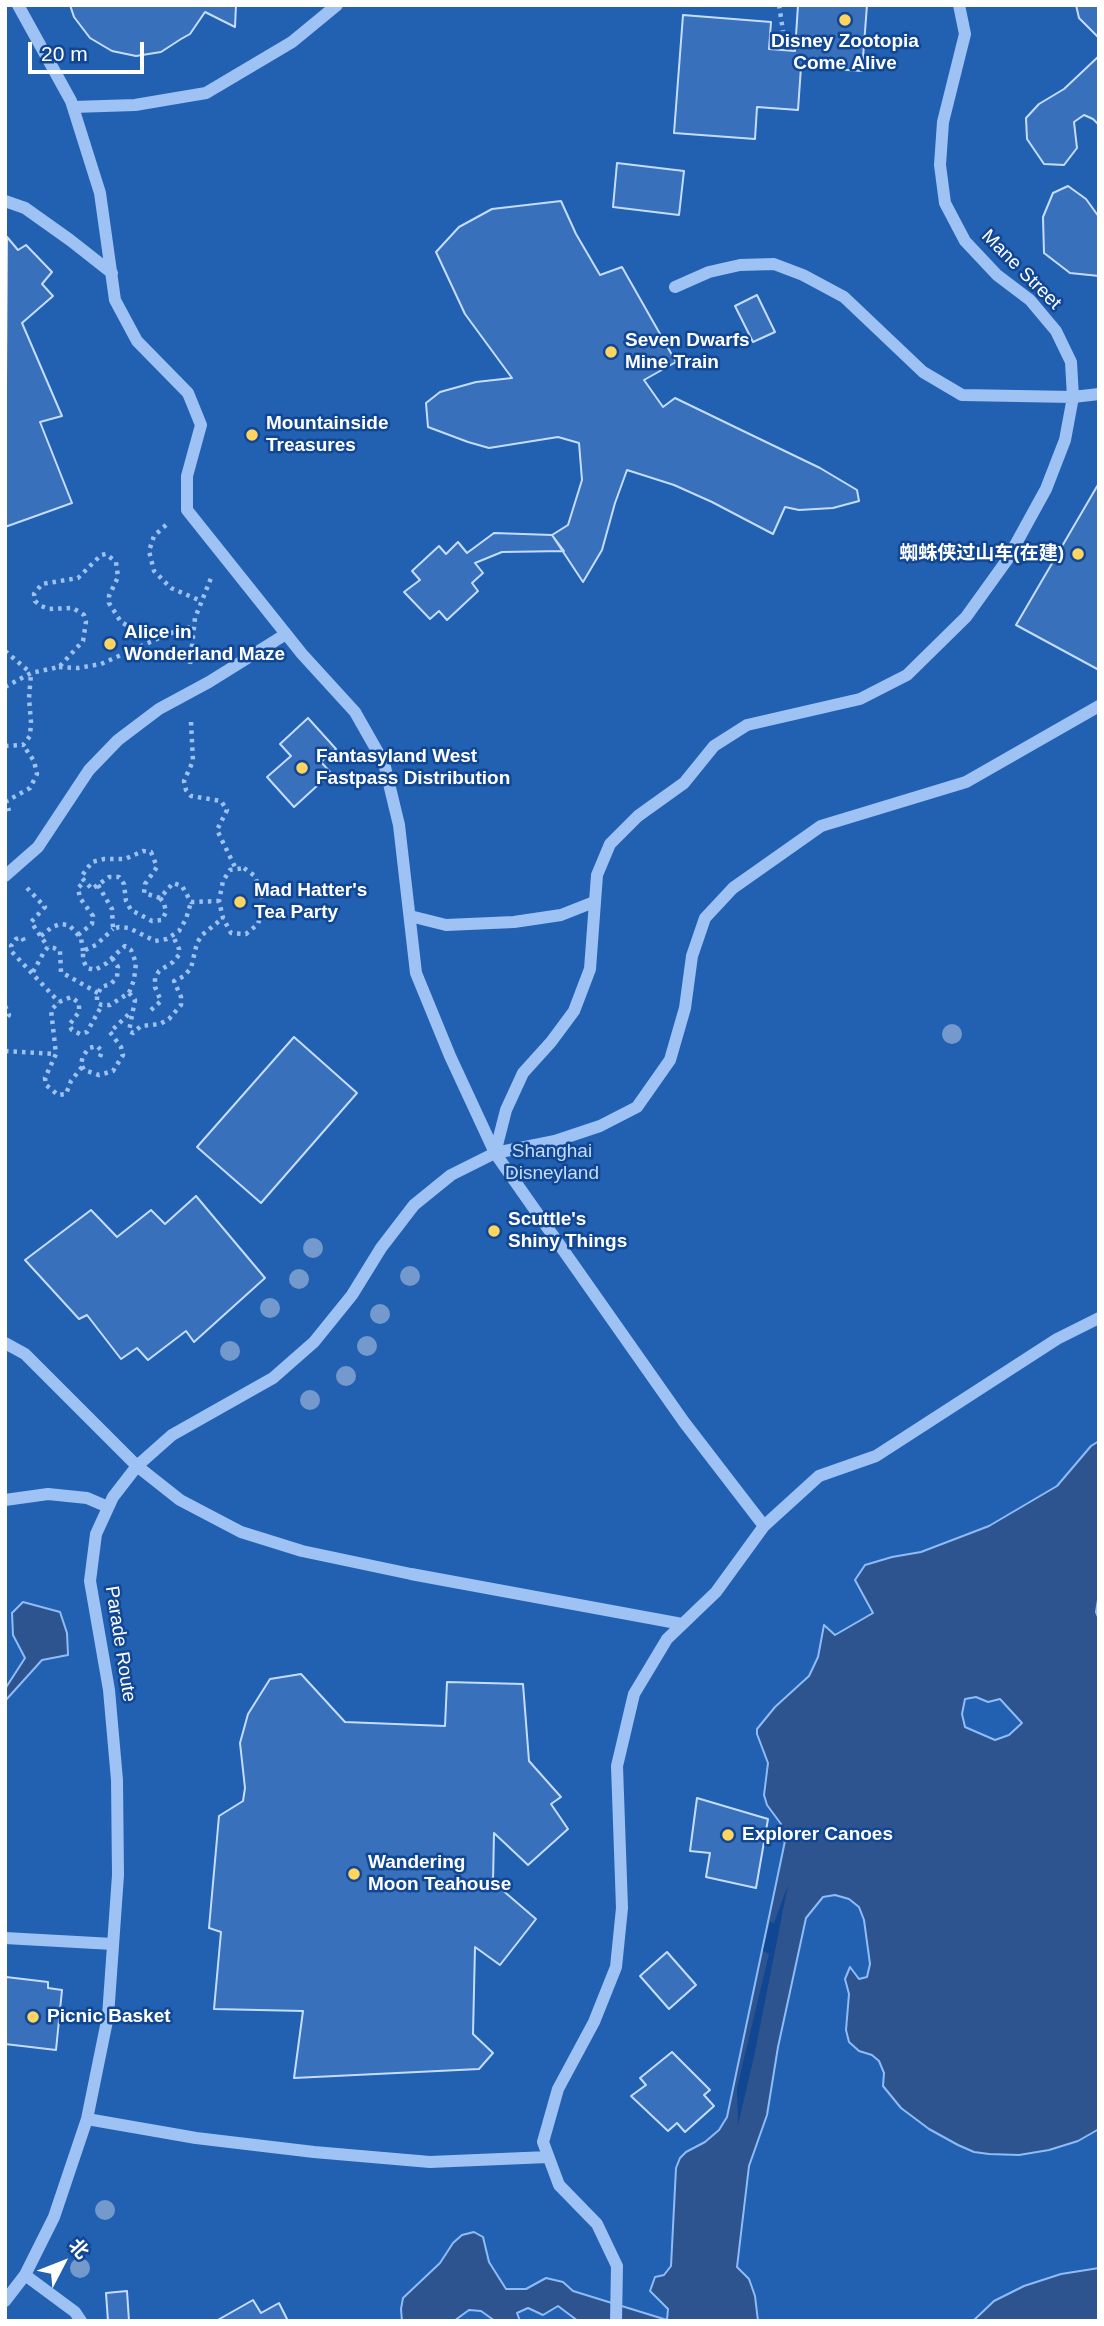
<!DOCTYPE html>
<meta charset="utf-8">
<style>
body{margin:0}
#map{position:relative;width:1104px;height:2326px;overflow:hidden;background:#114693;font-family:Arial,"Noto Sans SC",sans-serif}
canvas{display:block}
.frame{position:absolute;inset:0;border:7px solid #fff;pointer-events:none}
.north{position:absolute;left:28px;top:2228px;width:70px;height:70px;-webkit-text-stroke:5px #114693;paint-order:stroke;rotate:48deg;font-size:19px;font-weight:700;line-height:28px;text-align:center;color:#fff}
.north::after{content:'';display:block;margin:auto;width:24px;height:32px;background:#fff;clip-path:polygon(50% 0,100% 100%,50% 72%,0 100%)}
.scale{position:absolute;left:28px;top:42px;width:116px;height:32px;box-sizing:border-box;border:4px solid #fff;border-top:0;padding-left:9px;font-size:21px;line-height:24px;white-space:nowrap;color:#fff;-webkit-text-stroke:5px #114693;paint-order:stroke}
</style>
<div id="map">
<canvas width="1104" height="2326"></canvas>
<div class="frame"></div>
<div class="north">北</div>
<div class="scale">20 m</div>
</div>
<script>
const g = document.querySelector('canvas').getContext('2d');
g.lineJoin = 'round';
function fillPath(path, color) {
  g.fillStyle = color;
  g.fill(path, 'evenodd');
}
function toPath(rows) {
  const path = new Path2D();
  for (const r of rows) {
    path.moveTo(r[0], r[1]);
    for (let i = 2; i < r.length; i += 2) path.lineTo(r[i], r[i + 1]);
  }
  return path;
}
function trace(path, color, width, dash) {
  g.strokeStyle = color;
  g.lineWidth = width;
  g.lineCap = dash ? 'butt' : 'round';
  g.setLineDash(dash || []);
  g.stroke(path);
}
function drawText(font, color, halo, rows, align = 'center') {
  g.font = font + ' Arial,"Noto Sans SC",sans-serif';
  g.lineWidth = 5;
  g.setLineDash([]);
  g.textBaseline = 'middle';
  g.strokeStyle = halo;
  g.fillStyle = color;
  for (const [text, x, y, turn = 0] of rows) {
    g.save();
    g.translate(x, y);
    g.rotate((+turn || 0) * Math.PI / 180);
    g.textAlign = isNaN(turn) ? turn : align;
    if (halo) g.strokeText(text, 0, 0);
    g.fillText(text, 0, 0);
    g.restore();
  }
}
const green = toPath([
 [5,5,1099,5,1099,2321,5,2321]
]);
const water = toPath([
 [1099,1441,1099,1594,1096,1612,1099,1619,1099,2129,1078,2141,1049,2150,1019,2155,989,2154,974,2152,958,2145,929,2129,901,2108,883,2086,884,2073,879,2061,872,2055,859,2051,849,2042,846,2030,849,1994,845,1979,850,1967,859,1979,867,1977,870,1964,864,1920,859,1907,849,1899,835,1895,823,1897,806,1918,778,2047,767,2115,749,2166,737,2267,749,2279,755,2296,758,2321,578,2321,558,2306,543,2315,528,2308,517,2313,520,2321,495,2321,481,2311,469,2310,454,2321,402,2321,401,2309,403,2298,440,2263,453,2243,462,2235,474,2232,483,2237,489,2262,506,2289,526,2289,546,2278,563,2282,573,2291,667,2320,668,2309,650,2291,655,2277,664,2275,671,2266,676,2168,680,2158,686,2152,705,2142,719,2130,727,2117,785,1841,777,1838,781,1824,767,1805,764,1795,768,1763,757,1734,757,1729,775,1707,809,1676,818,1657,824,1625,835,1635,873,1613,855,1580,865,1565,892,1557,921,1552,989,1526,1057,1486,1091,1446,1099,1441],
 [976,1697,988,1702,1000,1699,1022,1723,1009,1735,995,1740,965,1727,962,1714,965,1699,976,1697],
 [23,1602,60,1612,67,1633,68,1655,42,1660,5,1701,5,1689,25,1658,13,1635,12,1613,23,1602],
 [1099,2268,1099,2321,973,2321,994,2301,1024,2286,1061,2274,1099,2268]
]);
const pier = toPath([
 [788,1885,755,2052,738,2125,737,2088,769,1954,763,1951,770,1922,774,1923]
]);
const building = toPath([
 [70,5,236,5,235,27,205,12,190,34,181,39,161,52,136,56,112,51,90,38,74,17,70,5],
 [798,5,867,5,862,71,801,67,798,110,757,107,755,139,674,133,683,15,771,22,769,49,795,51,798,5],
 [1076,5,1099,5,1099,38,1079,18,1076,5],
 [1099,56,1099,125,1093,119,1084,115,1074,122,1077,148,1064,165,1044,164,1027,139,1026,118,1039,104,1064,89,1099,56],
 [617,163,684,171,679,215,613,207,617,163],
 [1068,186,1086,199,1099,217,1099,276,1070,273,1044,253,1043,217,1053,193,1068,186],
 [561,201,576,234,600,275,622,267,676,362,644,380,663,407,675,398,737,428,820,468,857,490,859,501,833,508,799,510,785,507,773,534,712,502,674,485,627,470,615,503,602,550,583,582,552,535,568,525,582,480,579,443,558,437,489,448,468,442,428,427,426,403,440,392,476,382,512,378,465,314,436,252,459,227,492,209,561,201],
 [7,237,18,250,26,245,52,272,42,284,53,296,22,323,62,416,40,422,72,503,5,527,7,237],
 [757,295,775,332,753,342,735,306,757,295],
 [1099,483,1099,670,1016,625,1099,483],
 [494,533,552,535,564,551,502,552,475,563,483,573,472,583,478,591,447,620,439,611,430,619,404,592,420,580,412,571,439,546,446,554,458,542,467,553,494,533],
 [308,718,336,749,321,762,331,773,294,807,267,777,291,756,280,744,308,718],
 [294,1037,357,1093,261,1203,197,1147,294,1037],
 [196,1196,265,1278,194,1342,186,1331,148,1360,137,1348,121,1359,87,1315,79,1319,25,1260,91,1210,117,1237,151,1210,165,1224,196,1196],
 [301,1674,345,1722,445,1726,447,1682,523,1684,529,1761,561,1797,551,1804,568,1829,528,1865,494,1833,493,1882,536,1919,500,1965,475,1947,473,2034,493,2053,479,2069,294,2078,303,2011,214,2009,221,1932,209,1928,219,1816,243,1801,245,1788,240,1743,248,1714,270,1679,301,1674],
 [697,1798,768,1819,756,1888,706,1877,710,1853,690,1851,697,1798],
 [667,1952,696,1985,669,2009,640,1976,667,1952],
 [6,1977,48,1982,48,1988,62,1990,56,2050,5,2044,6,1977],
 [672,2052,710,2090,704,2095,714,2106,685,2132,677,2123,668,2131,631,2096,646,2085,640,2078,672,2052],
 [127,2291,129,2321,108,2321,106,2293,127,2291],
 [253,2300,261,2313,279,2303,288,2321,216,2321,253,2300]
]);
const path = toPath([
 [779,5,783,31],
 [166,525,154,536,149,551,154,571,171,588,201,601],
 [5,651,31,673],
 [190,664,195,618,211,578],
 [59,667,78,668,101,664,159,638],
 [5,687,31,673,59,667,83,641,86,622,84,615,73,608,49,609,41,606,35,601,34,594,42,584,78,578,101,555,106,554,116,562,118,577,109,596,109,603,121,622,142,634,159,637,193,626],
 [191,722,193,761,184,781,186,790,191,796,221,801,227,810,217,830,236,869],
 [5,746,23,745,30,736,31,722,29,698,31,674],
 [6,800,9,811],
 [5,802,30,788,37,774,34,761,23,745],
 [244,868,255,876,264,904,258,924,246,934,231,933,223,918,219,901,223,881,230,870,244,868],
 [98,885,112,909,113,929,119,927,129,928,155,941,167,939,179,931,186,919,191,902],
 [27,888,45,907,31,922,48,947],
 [160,898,164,903,166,912,162,920,152,921,131,910,126,901,124,884,119,877,109,877,92,889,81,877,92,862,104,859,125,859,143,851,151,852,157,867,145,884,144,893,160,898,173,883,182,886,191,902,219,901],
 [78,935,92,924,93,916,80,898,78,888,85,881],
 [41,936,52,927,60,924,69,925,81,938,83,951],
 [24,941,22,937,16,939,11,946,12,952,59,1002],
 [112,958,118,967,117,977,111,984,101,987,97,996,97,1003,102,1005,110,1005,129,993,134,980,136,963,131,950,125,946,116,954,107,963,95,970,87,968,83,960,83,951,96,945,113,929],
 [33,972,44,952,48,947,54,948,60,951,61,972,98,993],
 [129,993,135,1000,129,1031,133,1033,141,1026,160,1024,169,1019,181,1005,181,997,174,981,184,976,191,968,197,943,202,935,223,918],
 [5,1006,9,1015,5,1020],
 [151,1010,161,1001,155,987,155,978,159,971,173,962,179,955,179,949,173,936],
 [5,1051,56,1054],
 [100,1057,102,1051,97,1046,89,1048,83,1056,81,1064,84,1070,99,1075,113,1071,123,1055,121,1047,110,1032,131,1012],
 [82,1067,71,1081,66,1094,58,1095,46,1085,45,1078,56,1054,51,1010,59,1002,71,997,79,1003,79,1012,69,1025,72,1030,80,1034,87,1032,102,1005]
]);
const minor = toPath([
 [18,5,71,101,100,193,115,300,137,341,188,393,201,425,187,476,187,510,302,654,355,712,384,763,399,825,416,973,450,1056,495,1153,684,1422,764,1526],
 [73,107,135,105,206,93,292,42,337,5],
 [5,201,25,208,70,240,112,273],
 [675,287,709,272,740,265,774,264,803,275,844,297,923,372,962,395,1073,397,1099,394],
 [5,876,38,847,89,770,118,740,159,709,209,682,286,634],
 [410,916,446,925,514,922,561,915,594,902],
 [495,1153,506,1110,523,1073,551,1042,574,1011,590,969,597,875,610,844,638,816,684,783,714,746,747,725,860,699,907,675,966,617,1007,560,1046,489,1065,440,1073,397,1071,362,1056,331,1030,300,997,275,965,241,945,203,940,165,943,122,965,34,959,5],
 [5,1343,25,1354,137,1466,180,1500,241,1532,302,1551,411,1574,682,1624],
 [5,1500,48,1494,87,1498,108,1507],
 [5,1938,113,1944],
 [87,2119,196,2138,314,2152,430,2162,548,2157],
 [25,2275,75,2312,81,2321],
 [5,2301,25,2275,54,2217,87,2119,108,2016,118,1875,117,1780,109,1690,90,1581,96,1534,113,1497,137,1466,172,1435,273,1378,314,1342,352,1295,381,1248,414,1205,451,1175,495,1153,555,1141,600,1126,637,1107,670,1060,685,1008,692,956,705,918,733,888,821,826,966,782,1099,706],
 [616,2321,617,2266,597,2224,559,2185,543,2142,558,2089,594,2022,616,1967,622,1908,617,1766,634,1694,667,1639,716,1592,764,1526,819,1476,876,1456,1057,1339,1099,1318]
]);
const trees = [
 [952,1034],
 [313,1248],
 [410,1276],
 [299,1279],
 [270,1308],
 [380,1314],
 [367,1346],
 [230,1351],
 [346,1376],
 [310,1400],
 [105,2210],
 [80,2268]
];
const markers = [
 [845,20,7,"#ffd560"],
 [611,352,7,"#ffd560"],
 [252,435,7,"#ffd560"],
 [1078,554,7,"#ffd560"],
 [110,644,7,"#ffd560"],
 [302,768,7,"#ffd560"],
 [240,902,7,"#ffd560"],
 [494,1231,7,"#ffd560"],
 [728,1835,7,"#ffd560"],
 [354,1874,7,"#ffd560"],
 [33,2017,7,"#ffd560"]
];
const poiNames = [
 ["Disney Zootopia",845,42,"center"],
 ["Come Alive",845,64,"center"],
 ["Seven Dwarfs",625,341],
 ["Mine Train",625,363],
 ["Mountainside",266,424],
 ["Treasures",266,446],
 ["蜘蛛侠过山车(在建)",1064,554,"right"],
 ["Alice in",124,633],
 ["Wonderland Maze",124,655],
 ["Fantasyland West",316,757],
 ["Fastpass Distribution",316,779],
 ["Mad Hatter's",254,891],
 ["Tea Party",254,913],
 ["Scuttle's",508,1220],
 ["Shiny Things",508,1242],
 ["Explorer Canoes",742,1835],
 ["Wandering",368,1863],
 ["Moon Teahouse",368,1885],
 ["Picnic Basket",47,2017]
];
const streetNames = [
 ["Mane Street",1021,270,45],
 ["Parade Route",120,1644,81]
];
const parkNames = [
 ["Shanghai",552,1152],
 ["Disneyland",552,1174]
];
fillPath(green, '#2260b2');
fillPath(water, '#2d548e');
trace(water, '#8fbcf6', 2);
fillPath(pier, '#114693');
fillPath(building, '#3970bb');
trace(building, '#c5ddfd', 2);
trace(path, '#9ec2f3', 4.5, [3.5, 5]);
trace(minor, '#9ec2f3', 12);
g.fillStyle = '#7499cd';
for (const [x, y] of trees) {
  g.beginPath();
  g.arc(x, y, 10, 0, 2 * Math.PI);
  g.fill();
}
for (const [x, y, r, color] of markers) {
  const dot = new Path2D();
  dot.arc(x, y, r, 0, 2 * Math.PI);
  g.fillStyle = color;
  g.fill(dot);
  trace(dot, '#114693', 2.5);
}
drawText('bold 19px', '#fff', '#114693', poiNames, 'left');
drawText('19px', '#fff', '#114693', streetNames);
drawText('19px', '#c5ddfd', '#114693', parkNames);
</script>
